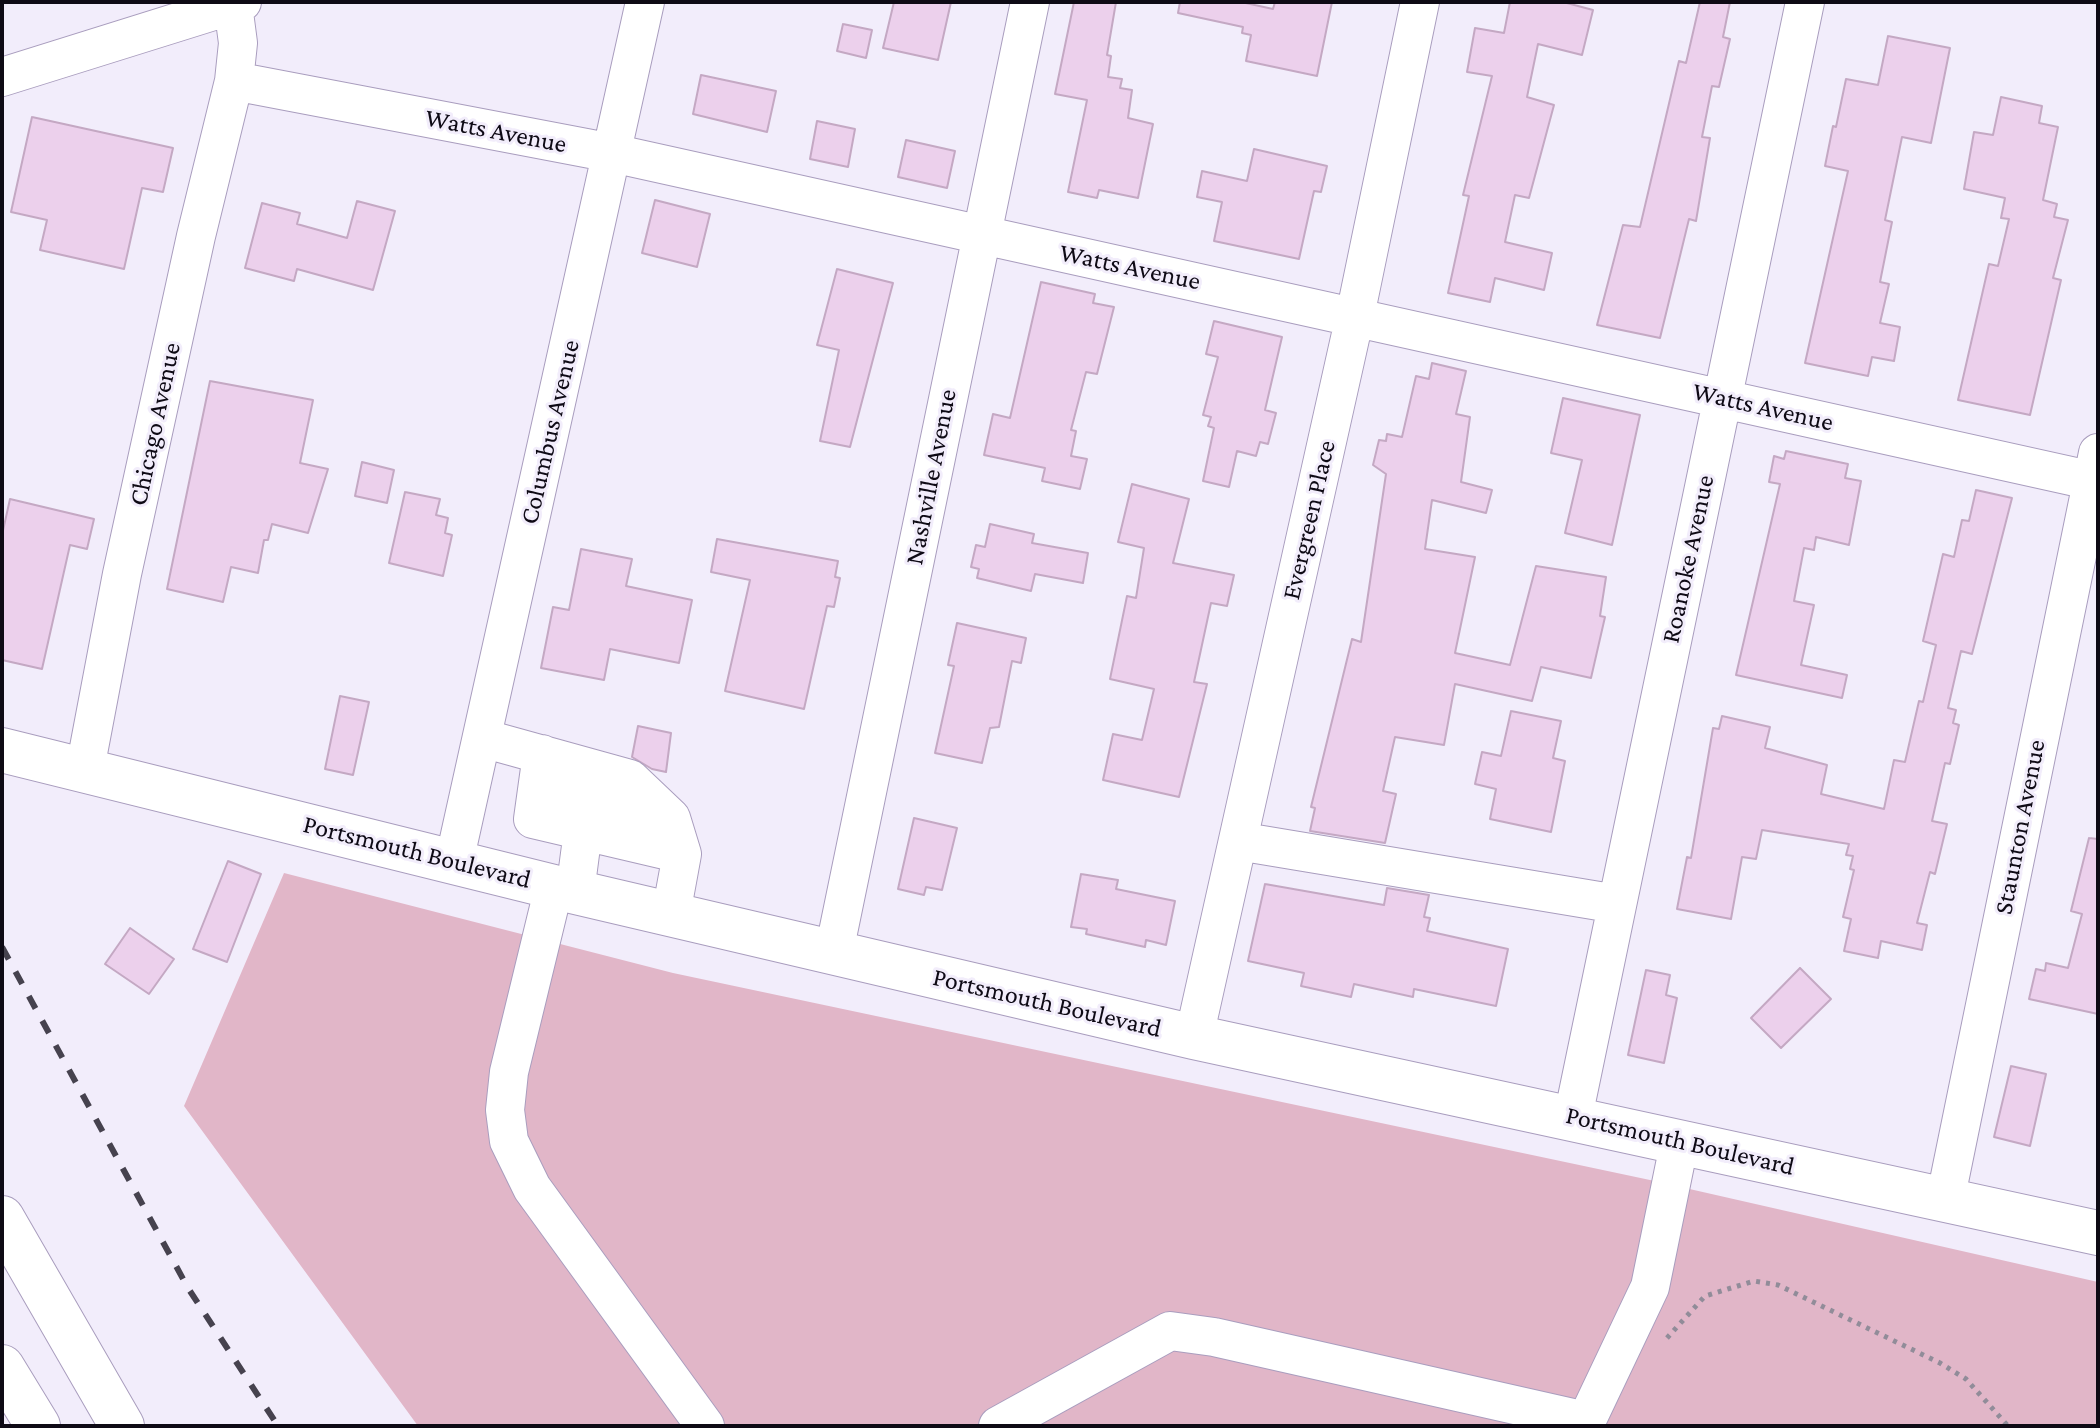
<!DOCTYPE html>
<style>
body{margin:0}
#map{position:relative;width:2100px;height:1428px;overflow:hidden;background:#f2edfb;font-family:"Crimson Pro",serif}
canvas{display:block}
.frame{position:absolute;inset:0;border:4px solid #0e0a15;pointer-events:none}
</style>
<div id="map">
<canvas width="2100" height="1428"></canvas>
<div class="frame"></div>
</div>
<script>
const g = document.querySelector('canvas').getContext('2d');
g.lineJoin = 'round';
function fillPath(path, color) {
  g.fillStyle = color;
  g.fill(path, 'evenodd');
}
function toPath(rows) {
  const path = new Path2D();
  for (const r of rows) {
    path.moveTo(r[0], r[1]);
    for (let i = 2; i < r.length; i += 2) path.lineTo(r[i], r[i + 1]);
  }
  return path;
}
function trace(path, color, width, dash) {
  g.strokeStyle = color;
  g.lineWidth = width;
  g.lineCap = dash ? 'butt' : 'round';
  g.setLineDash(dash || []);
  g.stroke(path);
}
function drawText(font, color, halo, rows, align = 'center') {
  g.font = font + ' "Crimson Pro",serif';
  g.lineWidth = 6;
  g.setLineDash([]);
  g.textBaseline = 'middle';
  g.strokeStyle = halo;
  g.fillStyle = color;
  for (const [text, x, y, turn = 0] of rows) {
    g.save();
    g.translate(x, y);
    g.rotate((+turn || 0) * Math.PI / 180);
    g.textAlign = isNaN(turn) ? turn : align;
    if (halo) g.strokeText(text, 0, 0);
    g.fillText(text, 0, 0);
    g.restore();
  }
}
const green = toPath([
 [284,873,673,973,1650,1180,2098,1282,2098,1426,418,1426,184,1106]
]);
const building = toPath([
 [894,2,951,2,938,60,883,48,894,2],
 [1074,2,1116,2,1107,55,1111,56,1108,77,1122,79,1120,88,1132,90,1128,118,1153,124,1138,198,1099,190,1097,198,1068,192,1087,100,1055,94,1074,2],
 [1180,2,1241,2,1273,9,1275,2,1332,2,1317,76,1246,61,1251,35,1242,33,1243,27,1178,13,1180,2],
 [1510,2,1563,2,1593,10,1582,55,1538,44,1527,97,1554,105,1529,198,1515,195,1505,242,1552,253,1544,290,1495,278,1490,302,1448,293,1469,196,1463,195,1492,76,1467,72,1475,28,1504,33,1510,2],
 [1700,2,1730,2,1723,37,1730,39,1719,87,1712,86,1702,137,1710,138,1696,221,1689,219,1660,338,1597,325,1623,225,1640,227,1679,61,1686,63,1700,2],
 [843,24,872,30,866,58,837,51,843,24],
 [1888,36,1950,48,1931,143,1902,137,1885,220,1892,222,1880,282,1889,284,1880,323,1900,327,1894,361,1872,357,1868,376,1805,363,1848,171,1825,166,1833,126,1836,127,1846,79,1878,85,1888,36],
 [701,75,776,91,767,132,693,114,701,75],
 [2001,97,2042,106,2039,123,2058,127,2043,200,2057,204,2054,217,2068,220,2053,278,2061,280,2030,415,1958,400,1989,264,1998,266,2009,219,2001,218,2005,198,1964,189,1974,132,1993,135,2001,97],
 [32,117,173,148,163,192,142,188,124,269,40,250,47,220,11,212,32,117],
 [817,121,855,129,848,167,810,159,817,121],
 [906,140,955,151,947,188,898,177,906,140],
 [1254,149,1327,166,1321,192,1314,191,1299,259,1214,241,1222,202,1197,197,1202,171,1247,181,1254,149],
 [655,200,710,214,697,267,642,253,655,200],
 [357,201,395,211,373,290,297,269,294,281,245,268,262,203,300,213,297,224,347,238,357,201],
 [837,269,893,283,850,447,820,441,839,350,817,345,837,269],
 [1041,282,1095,294,1093,303,1114,307,1097,374,1086,372,1071,430,1076,431,1071,456,1087,459,1080,489,1042,481,1045,468,984,455,993,414,1010,418,1041,282],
 [1214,321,1282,337,1265,410,1276,413,1268,444,1260,442,1256,456,1237,451,1229,487,1203,481,1214,428,1208,426,1211,417,1203,415,1218,357,1206,354,1214,321],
 [1432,363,1466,371,1456,414,1470,417,1461,482,1492,490,1486,513,1432,500,1425,549,1475,557,1455,653,1510,665,1536,566,1606,577,1600,616,1605,617,1591,678,1541,667,1532,701,1455,684,1444,745,1395,737,1383,791,1396,794,1385,843,1310,831,1315,808,1311,807,1352,639,1361,642,1386,474,1373,465,1379,440,1386,441,1387,434,1402,437,1416,376,1429,379,1432,363],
 [210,381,313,400,300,463,328,469,308,533,272,524,268,540,264,540,258,573,231,567,223,602,167,589,210,381],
 [1563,398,1640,415,1612,545,1565,533,1582,460,1551,453,1563,398],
 [1786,451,1848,464,1845,478,1861,481,1849,545,1816,537,1814,550,1804,548,1794,601,1814,605,1801,665,1847,675,1842,698,1736,675,1780,484,1769,482,1774,456,1784,459,1786,451],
 [362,462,394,470,387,503,355,496,362,462],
 [1132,484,1189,499,1173,563,1234,575,1227,606,1211,603,1194,682,1207,684,1179,797,1103,780,1113,734,1142,740,1154,689,1110,679,1127,596,1136,598,1144,548,1118,542,1132,484],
 [1976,490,2012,498,1972,654,1961,651,1948,708,1956,710,1953,723,1959,725,1950,764,1945,763,1932,821,1947,824,1935,874,1930,872,1917,923,1927,925,1922,950,1881,941,1878,958,1844,951,1851,919,1843,917,1854,870,1850,869,1853,856,1846,855,1849,844,1762,830,1756,859,1742,857,1731,919,1677,909,1687,857,1691,858,1713,728,1719,729,1722,716,1770,727,1765,748,1827,765,1821,794,1884,809,1894,760,1905,762,1919,701,1923,702,1936,645,1923,641,1943,554,1954,557,1962,520,1969,521,1976,490],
 [405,492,440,499,436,515,448,518,445,533,452,535,443,576,389,563,405,492],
 [10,499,94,519,87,549,70,545,42,669,2,660,2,535,10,499],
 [990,524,1034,534,1032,543,1088,553,1083,583,1035,574,1031,591,977,578,979,569,971,567,976,545,985,547,990,524],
 [717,539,838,561,835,577,840,578,834,607,827,606,804,709,725,691,750,580,711,572,717,539],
 [581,549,632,559,626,586,692,600,679,663,610,649,604,680,541,668,553,607,569,610,581,549],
 [957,623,1026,638,1021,663,1012,661,999,727,990,728,982,763,935,753,954,666,948,665,957,623],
 [340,696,369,702,353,775,325,769,340,696],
 [1511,711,1561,721,1553,758,1565,761,1551,832,1490,819,1496,789,1475,784,1482,752,1501,756,1511,711],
 [638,726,671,733,666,772,652,769,632,757,638,726],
 [914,818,957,828,942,890,926,887,924,895,898,889,914,818],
 [2089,838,2098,839,2098,1014,2029,999,2036,969,2045,971,2046,963,2068,968,2082,914,2071,911,2089,838],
 [228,861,261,874,227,962,193,949,228,861],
 [1081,874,1118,880,1116,889,1175,901,1166,945,1146,940,1145,947,1086,934,1087,929,1071,927,1081,874],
 [1265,884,1384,905,1387,888,1429,895,1424,917,1430,918,1427,931,1508,949,1496,1006,1414,989,1413,997,1354,984,1351,997,1301,986,1304,973,1248,961,1265,884],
 [130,928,174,959,149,994,105,964,130,928],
 [1800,968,1831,999,1781,1048,1751,1018,1800,968],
 [1646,970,1670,975,1666,995,1677,998,1664,1063,1628,1055,1646,970],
 [2011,1066,2046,1074,2030,1146,1994,1137,2011,1066]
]);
const path = toPath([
 [1667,1338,1705,1296,1754,1281,1778,1285,1940,1363,1966,1379,2008,1426]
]);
const minor = toPath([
 [2,77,242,2],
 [234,81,612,153,2098,482],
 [482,738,630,779,671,818,682,854,671,914],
 [542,754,533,819,682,854],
 [85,769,122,574,196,236,234,81,238,43,233,5],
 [538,786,667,817],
 [1238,841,1617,904],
 [454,862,645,2],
 [554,887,509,1072,505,1110,509,1141,532,1188,705,1426],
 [575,892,583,831],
 [834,952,1030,2],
 [1194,1037,1355,316,1420,2],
 [1573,1117,1805,2],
 [1945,1201,2098,453],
 [998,1426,1170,1331,1214,1337,1586,1421],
 [1584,1426,1650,1287,1680,1140]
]);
const major = toPath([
 [2,750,554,887,1194,1037,2098,1233],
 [2,1218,122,1426],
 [2,1367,38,1426]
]);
const rail = toPath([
 [2,947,188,1288,278,1426]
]);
const streetNames = [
 ["Watts Avenue",496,131,11],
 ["Watts Avenue",1130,267,12],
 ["Watts Avenue",1763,407,13],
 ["Chicago Avenue",155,424,-78],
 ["Columbus Avenue",550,432,-77],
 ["Nashville Avenue",931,477,-79],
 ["Evergreen Place",1309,520,-77],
 ["Roanoke Avenue",1688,559,-78],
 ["Staunton Avenue",2020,827,-79],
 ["Portsmouth Boulevard",417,852,14],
 ["Portsmouth Boulevard",1047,1003,13],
 ["Portsmouth Boulevard",1680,1141,13]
];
fillPath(green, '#e1b6c8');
fillPath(building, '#ecd0ec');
trace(building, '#c4a8c3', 2);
trace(minor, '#a99dbe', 40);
trace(major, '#a99dbe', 46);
trace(path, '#918c99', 5, [4, 6]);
trace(minor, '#fff', 38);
trace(major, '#fff', 44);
trace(rail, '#46424e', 6, [14, 14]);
drawText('26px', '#0e0a15', '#f2edfb', streetNames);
</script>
